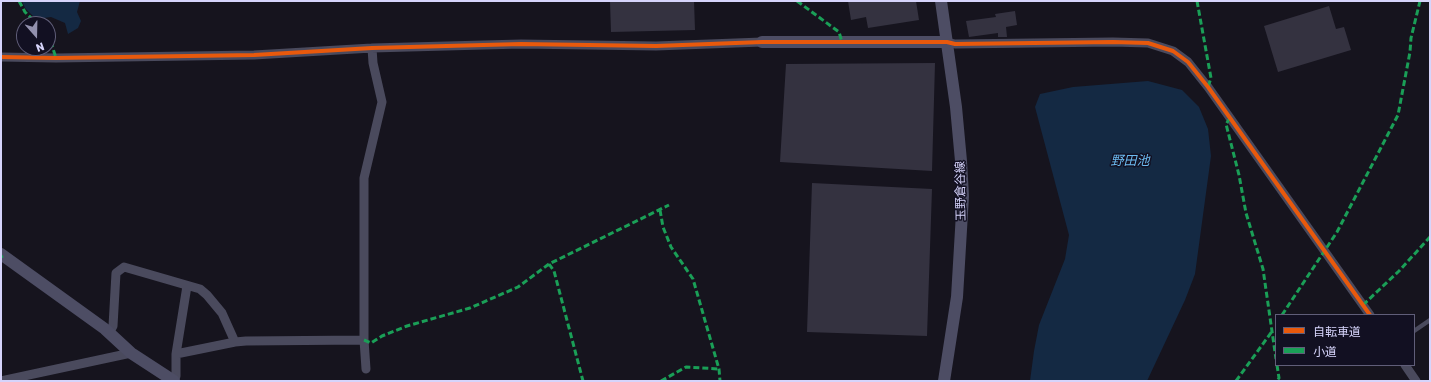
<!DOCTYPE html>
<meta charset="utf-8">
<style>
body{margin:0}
#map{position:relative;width:1431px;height:382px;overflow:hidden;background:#16141e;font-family:Rubik,"Noto Sans JP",sans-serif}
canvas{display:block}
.frame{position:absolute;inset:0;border:2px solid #d6d4fb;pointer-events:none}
.legend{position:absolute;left:1275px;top:314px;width:140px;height:52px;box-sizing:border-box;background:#121022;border:1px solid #605e79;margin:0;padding:5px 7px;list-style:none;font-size:12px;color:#d6d4fb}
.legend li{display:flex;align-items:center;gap:8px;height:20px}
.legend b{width:20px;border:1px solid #605e79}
.north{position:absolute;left:16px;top:16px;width:40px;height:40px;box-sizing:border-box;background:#121022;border:1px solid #605e79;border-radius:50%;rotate:160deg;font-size:11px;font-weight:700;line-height:16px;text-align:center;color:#d6d4fb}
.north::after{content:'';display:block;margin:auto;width:14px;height:18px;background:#9391ae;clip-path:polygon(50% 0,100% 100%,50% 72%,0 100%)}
</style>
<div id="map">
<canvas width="1431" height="382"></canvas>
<div class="frame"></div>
<ul class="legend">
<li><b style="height:5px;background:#e8590c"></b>自転車道</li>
<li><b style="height:5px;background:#1a9f57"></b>小道</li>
</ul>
<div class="north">N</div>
</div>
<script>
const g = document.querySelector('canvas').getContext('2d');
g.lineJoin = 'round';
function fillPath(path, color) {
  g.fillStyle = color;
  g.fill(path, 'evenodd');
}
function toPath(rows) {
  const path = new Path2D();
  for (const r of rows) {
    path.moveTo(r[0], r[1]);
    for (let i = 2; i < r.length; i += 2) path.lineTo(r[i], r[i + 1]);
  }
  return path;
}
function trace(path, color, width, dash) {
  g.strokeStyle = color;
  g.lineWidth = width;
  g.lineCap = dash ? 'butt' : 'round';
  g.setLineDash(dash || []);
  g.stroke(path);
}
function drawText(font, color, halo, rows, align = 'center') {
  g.font = font + ' Rubik,"Noto Sans JP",sans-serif';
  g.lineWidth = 3;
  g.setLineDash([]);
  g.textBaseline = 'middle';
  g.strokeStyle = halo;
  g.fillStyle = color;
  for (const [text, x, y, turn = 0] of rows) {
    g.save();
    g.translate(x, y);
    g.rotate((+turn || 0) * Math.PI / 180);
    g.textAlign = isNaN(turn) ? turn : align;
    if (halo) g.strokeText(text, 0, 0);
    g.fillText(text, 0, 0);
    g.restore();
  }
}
const water = toPath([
 [22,1,80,1,77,12,81,21,78,28,68,34,65,23,51,17,36,19,25,8],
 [1148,81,1182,90,1199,107,1208,129,1211,156,1195,274,1185,300,1147,381,1030,381,1034,351,1039,325,1065,259,1069,235,1035,107,1040,94,1073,87]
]);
const building = toPath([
 [610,1,694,1,695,30,611,32],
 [848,1,916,1,919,20,868,28,866,17,851,20],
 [1329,6,1336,29,1344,27,1351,50,1278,72,1264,26],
 [1015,11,1017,25,1006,27,1007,37,998,37,998,33,969,37,966,21,996,17,995,14],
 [935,63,932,171,780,162,786,64],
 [812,183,932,189,927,336,807,332]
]);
const lane = toPath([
 [1414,331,1430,320]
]);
const street = toPath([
 [947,42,955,44,1113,42,1148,43,1173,51,1188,62,1208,87,1370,315],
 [1,57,56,58,254,55,372,48,521,44,656,46,762,42],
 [109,333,113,326,116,273,124,267,200,289,207,295,222,313,235,342],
 [176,354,235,342,246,341,364,340],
 [1405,365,1416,381],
 [366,369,364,340,364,178,382,102,373,63,372,48],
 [1,381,131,353],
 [174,381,176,376,176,354,187,286]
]);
const secondary = toPath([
 [941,1,956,107,961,161,963,196,957,297,944,381],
 [762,42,947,42],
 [1,254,105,329,131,353,174,381]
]);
const quiet = toPath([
 [19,1,25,12,37,24],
 [797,1,839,32,842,42],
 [1197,1,1211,78,1208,87],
 [48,33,56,58],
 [1230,118,1226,124,1239,175,1246,213,1263,269,1276,359],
 [660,210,663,227,671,247,693,279,719,369,720,381],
 [1,257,3,256],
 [549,264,554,271,583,381],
 [1363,305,1399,271,1430,237],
 [1282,315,1337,232,1398,115,1410,52,1411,38,1420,1],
 [364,340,371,343,382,336,407,326,470,308,518,287,549,264,669,205],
 [1277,365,1279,378,1277,381],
 [661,381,686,367,719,369],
 [1236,381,1273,330]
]);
const cycleway = toPath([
 [1,57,56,58,254,55,372,48,521,44,656,46,762,42,947,42,955,44,1113,42,1148,43,1173,51,1188,62,1208,87,1370,315]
]);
const streetNames = [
 ["玉野倉谷線",961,191,-91]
];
const waterNames = [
 ["野田池",1130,161]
];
fillPath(water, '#142943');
fillPath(building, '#343240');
trace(lane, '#4a4a5d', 4.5);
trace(street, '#4a4a5d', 9);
trace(secondary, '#4d4d64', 12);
trace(quiet, '#1a9f57', 3, [6, 3]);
trace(cycleway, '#e8590c', 4);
drawText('12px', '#d6d4fb', '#121022', streetNames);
drawText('italic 13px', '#6cbbf1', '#121022', waterNames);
</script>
